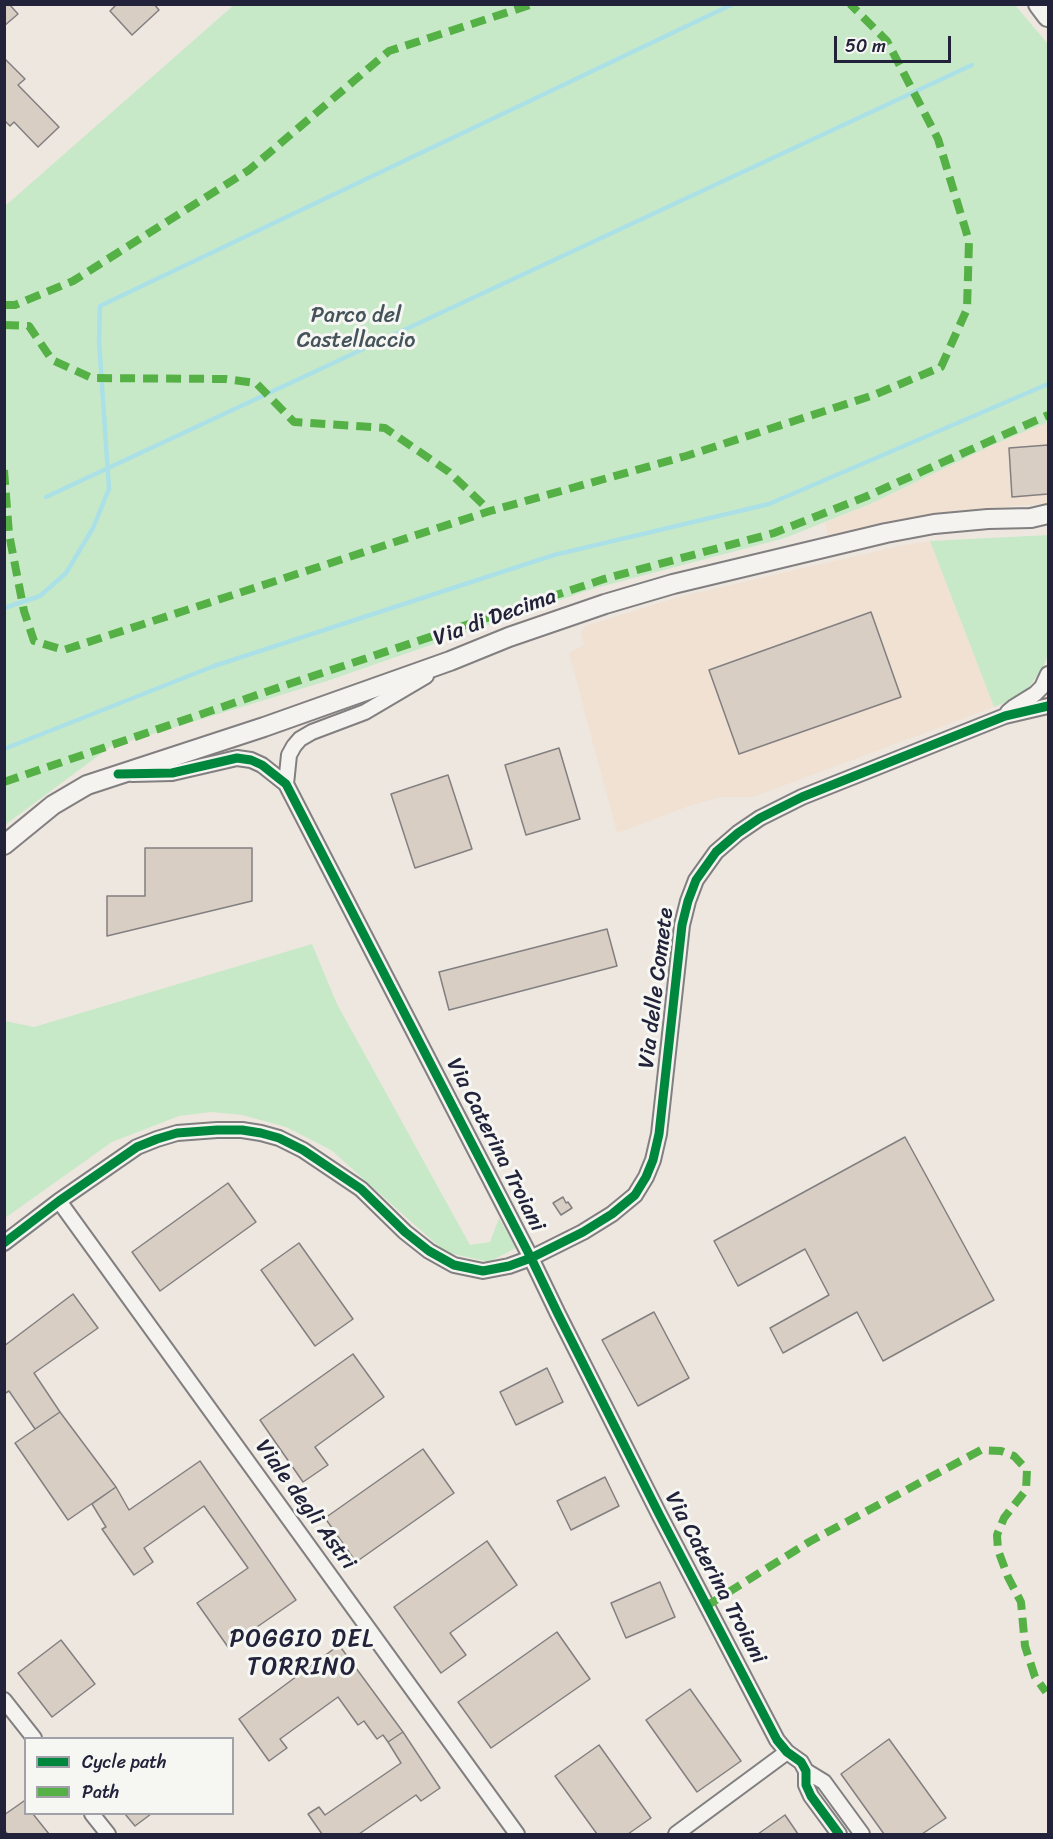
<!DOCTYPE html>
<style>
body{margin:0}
#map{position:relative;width:1053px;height:1839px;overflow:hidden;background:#eee7df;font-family:Sriracha,sans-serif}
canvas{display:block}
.frame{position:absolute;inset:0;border:6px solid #22223b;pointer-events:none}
.legend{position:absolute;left:24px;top:1737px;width:210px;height:78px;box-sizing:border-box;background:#f6f6f2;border:2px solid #a1a1a9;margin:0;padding:8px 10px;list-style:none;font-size:18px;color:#22223b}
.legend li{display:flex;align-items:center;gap:12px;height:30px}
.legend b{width:30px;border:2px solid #a1a1a9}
.scale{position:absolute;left:834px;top:36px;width:117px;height:27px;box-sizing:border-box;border:3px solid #22223b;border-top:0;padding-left:8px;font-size:18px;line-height:21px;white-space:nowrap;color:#22223b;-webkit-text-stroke:4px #f6f6f2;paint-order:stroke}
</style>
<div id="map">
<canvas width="1053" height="1839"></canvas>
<div class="frame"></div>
<ul class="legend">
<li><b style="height:8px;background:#00873e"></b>Cycle path</li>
<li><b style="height:8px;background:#55b146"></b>Path</li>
</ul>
<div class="scale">50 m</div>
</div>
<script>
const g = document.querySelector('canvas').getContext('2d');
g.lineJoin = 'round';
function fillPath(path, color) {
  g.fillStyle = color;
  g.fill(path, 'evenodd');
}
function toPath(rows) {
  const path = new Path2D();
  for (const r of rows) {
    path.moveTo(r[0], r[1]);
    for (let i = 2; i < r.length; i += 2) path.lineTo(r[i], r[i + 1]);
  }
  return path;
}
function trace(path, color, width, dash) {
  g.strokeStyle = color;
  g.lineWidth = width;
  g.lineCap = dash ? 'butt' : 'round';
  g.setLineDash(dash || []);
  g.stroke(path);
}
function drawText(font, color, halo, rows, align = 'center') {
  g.font = font + ' Sriracha,sans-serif';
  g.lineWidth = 6;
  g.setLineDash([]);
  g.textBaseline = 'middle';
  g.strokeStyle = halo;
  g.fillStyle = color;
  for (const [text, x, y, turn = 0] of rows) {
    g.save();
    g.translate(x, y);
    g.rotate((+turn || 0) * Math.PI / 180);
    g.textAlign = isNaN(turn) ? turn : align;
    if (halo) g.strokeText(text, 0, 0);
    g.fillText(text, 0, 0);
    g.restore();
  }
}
const built = toPath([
 [1048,422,1048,504,1020,505,906,519,829,537,825,523,870,504,995,444],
 [930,541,994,707,753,797,721,797,689,806,617,833,569,653,584,645,581,633,585,626,679,597,899,546]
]);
const green = toPath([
 [235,4,1015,5,1048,44,1048,422,995,444,870,504,785,538,592,589,327,681,110,747,5,825,5,206],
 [1048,535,1048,654,1043,668,1022,696,994,707,930,541],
 [312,944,337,1004,470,1245,490,1242,499,1218,516,1248,489,1262,445,1252,331,1150,286,1127,242,1115,211,1112,179,1116,112,1142,5,1218,5,1021,34,1027]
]);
const stream = toPath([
 [46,497,972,65],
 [4,608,40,596,66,573,93,528,109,489,99,341,100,306,733,4],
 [4,749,214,666,554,555,769,504,1048,384]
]);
const building = toPath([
 [4,4,9,4,18,14,4,26,4,4],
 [117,4,154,4,159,10,132,35,110,11,117,4],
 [4,58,25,79,18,85,59,127,38,147,14,122,10,126,4,120,4,58],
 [1048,445,1048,494,1012,497,1009,448,1048,445],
 [871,612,901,697,739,754,709,670,871,612],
 [559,748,580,819,526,835,505,765,559,748],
 [448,775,472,849,415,868,391,794,448,775],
 [145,848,252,848,252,901,107,936,107,896,145,896,145,848],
 [607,929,617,966,449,1010,439,972,607,929],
 [905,1137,994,1300,883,1361,857,1312,783,1353,770,1328,829,1295,805,1249,738,1286,714,1241,905,1137],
 [228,1183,256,1222,160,1291,132,1252,228,1183],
 [563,1197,566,1203,568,1202,572,1208,561,1215,553,1203,563,1197],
 [299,1243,353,1319,315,1346,261,1270,299,1243],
 [73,1294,98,1328,34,1373,60,1412,35,1429,9,1391,4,1394,4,1346,73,1294],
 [654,1312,689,1378,638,1406,602,1340,654,1312],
 [353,1354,384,1397,315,1447,328,1465,303,1482,260,1420,353,1354],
 [547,1368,563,1402,516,1425,500,1392,547,1368],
 [60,1412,116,1487,68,1520,15,1443,60,1412],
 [423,1449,454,1493,356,1562,325,1518,423,1449],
 [200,1461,296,1600,228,1647,197,1603,248,1568,204,1506,144,1548,153,1562,134,1575,102,1529,106,1527,92,1504,116,1487,129,1510,200,1461],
 [605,1477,619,1506,571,1530,557,1501,605,1477],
 [487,1541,517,1585,450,1633,466,1655,441,1673,394,1607,487,1541],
 [660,1582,675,1617,626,1638,611,1603,660,1582],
 [557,1632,590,1679,491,1748,458,1702,557,1632],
 [61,1640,95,1684,52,1717,18,1673,61,1640],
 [339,1645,403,1732,388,1742,383,1735,377,1739,364,1721,358,1725,338,1697,280,1739,287,1748,269,1761,239,1719,339,1645],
 [690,1689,741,1761,697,1792,646,1720,690,1689],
 [403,1732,440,1788,421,1801,416,1795,359,1834,322,1834,308,1814,319,1807,325,1815,401,1763,388,1742,403,1732],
 [889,1739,946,1818,922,1834,884,1834,841,1774,889,1739],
 [599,1745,651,1818,628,1834,597,1834,555,1776,599,1745],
 [24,1801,26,1803,26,1814,33,1814,49,1834,8,1834,4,1830,4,1815,24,1801],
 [125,1814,151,1814,135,1826,125,1814],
 [785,1815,798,1834,758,1834,785,1815]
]);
const minor = toPath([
 [1008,712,1014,707,1035,694,1042,687,1048,674],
 [132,774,172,773,237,758,251,760,262,765,286,784,531,1258,558,1314,660,1516,777,1740,787,1752,801,1762,806,1771,806,1785,811,1796,839,1834],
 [286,784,289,755,294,746,300,739,312,732,365,712,426,676],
 [59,1201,517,1834],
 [4,1243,59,1201,137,1147,157,1139,177,1133,217,1130,242,1130,261,1133,279,1138,303,1150,361,1189,405,1232,429,1251,454,1265,483,1271,509,1266,531,1258,583,1232,612,1214,635,1195,646,1177,653,1160,659,1134,682,925,688,901,696,880,716,852,738,833,760,818,802,797,1005,716,1048,706],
 [4,1700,34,1738],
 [806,1771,824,1782,862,1834],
 [92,1814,108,1834],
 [676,1834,787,1752]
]);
const tertiary = toPath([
 [4,845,53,805,87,785,264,727,450,661,509,637,605,604,673,584,886,533,934,524,988,519,1031,518,1048,514]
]);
const secondary = toPath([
 [1039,4,1048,16]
]);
const quiet = toPath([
 [4,305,15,305,73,281,249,170,389,51,533,4],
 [4,325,29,326,52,360,92,378,225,379,256,383,294,422,385,428,449,472,490,511],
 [4,470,9,534,24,611,34,641,64,650,490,511,686,456,874,395,941,367,967,309,969,241,938,139,887,41,850,4],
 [4,782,286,685,604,579,774,533,865,497,1048,415],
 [708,1605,809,1542,981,1450,1001,1451,1014,1456,1027,1470,1026,1490,1004,1518,997,1535,998,1550,1008,1577,1021,1602,1025,1646,1035,1677,1046,1692]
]);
const cycleway = toPath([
 [118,774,172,773,237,758,251,760,262,765,286,784,531,1258,558,1314,660,1516,777,1740,787,1752,801,1762,806,1771,806,1785,811,1796,839,1834],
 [4,1243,59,1201,137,1147,157,1139,177,1133,217,1130,242,1130,261,1133,279,1138,303,1150,361,1189,405,1232,429,1251,454,1265,483,1271,509,1266,531,1258,583,1232,612,1214,635,1195,646,1177,653,1160,659,1134,682,925,688,901,696,880,716,852,738,833,760,818,802,797,1005,716,1048,706]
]);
const parkNames = [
 ["Parco del",356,316],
 ["Castellaccio",356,341]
];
const streetNames = [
 ["Via di Decima",495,618,-20],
 ["Via delle Comete",657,988,-83],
 ["Via Caterina Troiani",495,1145,63],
 ["Viale degli Astri",305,1505,54],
 ["Via Caterina Troiani",715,1578,62]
];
const neighbourhoodNames = [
 ["POGGIO DEL",302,1640],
 ["TORRINO",302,1668]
];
fillPath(built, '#f0e1d2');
fillPath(green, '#c8e9c8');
trace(stream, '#abe1e6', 4.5);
fillPath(building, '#d8cec4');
trace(building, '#827f80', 1.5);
trace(minor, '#827f80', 18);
trace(tertiary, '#827f80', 22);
trace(secondary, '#827f80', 24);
trace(minor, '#f4f3f0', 14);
trace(tertiary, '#f4f3f0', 18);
trace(secondary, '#f4f3f0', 20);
trace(quiet, '#55b146', 8, [15, 8]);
trace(cycleway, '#00873e', 9);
drawText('22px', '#44545a', '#f6f6f2', parkNames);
drawText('22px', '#22223b', '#f6f6f2', streetNames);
g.letterSpacing = '1.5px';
drawText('24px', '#22223b', '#f6f6f2', neighbourhoodNames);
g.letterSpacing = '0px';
</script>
